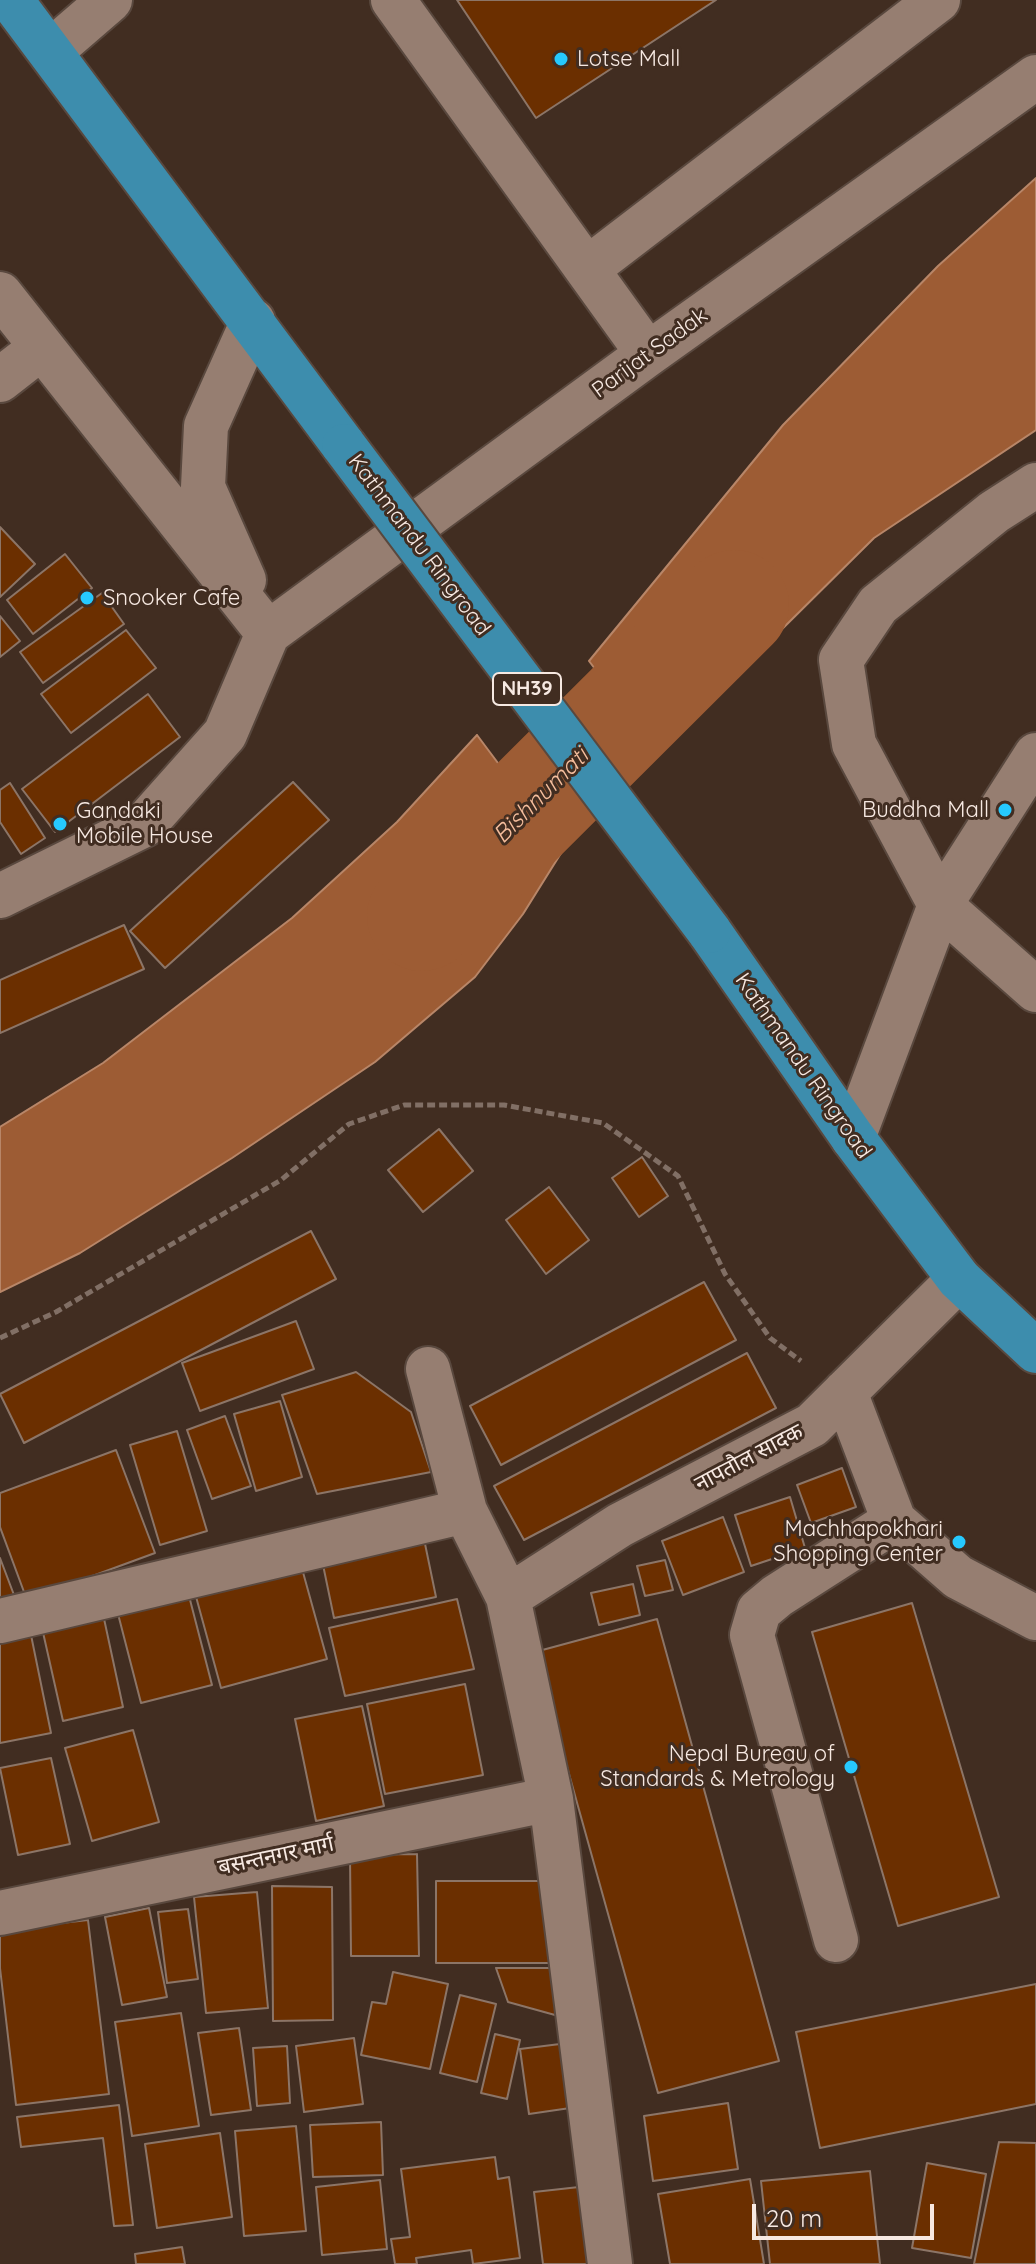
<!DOCTYPE html>
<meta charset="utf-8">
<style>
body{margin:0}
#map{position:relative;width:1036px;height:2264px;overflow:hidden;background:#412d21;font-family:Quicksand,sans-serif}
canvas{display:block}
.scale{position:absolute;left:752px;top:2204px;width:182px;height:36px;box-sizing:border-box;border:4px solid #f7e9e2;border-top:0;padding-left:10px;font-size:24px;line-height:28px;white-space:nowrap;color:#f7e9e2;-webkit-text-stroke:6px #412d21;paint-order:stroke}
</style>
<div id="map">
<canvas width="1036" height="2264"></canvas>
<div class="scale">20 m</div>
</div>
<script>
const g = document.querySelector('canvas').getContext('2d');
g.lineJoin = 'round';
function fillPath(path, color) {
  g.fillStyle = color;
  g.fill(path, 'evenodd');
}
function toPath(rows) {
  const path = new Path2D();
  for (const r of rows) {
    path.moveTo(r[0], r[1]);
    for (let i = 2; i < r.length; i += 2) path.lineTo(r[i], r[i + 1]);
  }
  return path;
}
function trace(path, color, width, dash) {
  g.strokeStyle = color;
  g.lineWidth = width;
  g.lineCap = dash ? 'butt' : 'round';
  g.setLineDash(dash || []);
  g.stroke(path);
}
function drawText(font, color, halo, rows, align = 'center') {
  g.font = font + ' Quicksand,"Noto Sans Devanagari",sans-serif';
  g.lineWidth = 6;
  g.setLineDash([]);
  g.textBaseline = 'middle';
  g.strokeStyle = halo;
  g.fillStyle = color;
  for (const [text, x, y, turn = 0] of rows) {
    g.save();
    g.translate(x, y);
    g.rotate((+turn || 0) * Math.PI / 180);
    g.textAlign = isNaN(turn) ? turn : align;
    if (halo) g.strokeText(text, 0, 0);
    g.fillText(text, 0, 0);
    g.restore();
  }
}
const water = toPath([
 [1036,178,1036,430,874,538,658,752,589,661,783,425,938,266,1036,178],
 [477,735,563,850,523,914,475,977,375,1062,232,1158,80,1253,0,1292,0,1127,103,1063,292,918,397,822,477,735]
]);
const river = toPath([
 [422,916,734,605]
]);
const building = toPath([
 [457,0,716,0,536,118,457,0],
 [0,527,35,564,0,597,0,527],
 [65,554,92,588,33,634,7,600,65,554],
 [102,593,124,624,43,683,20,652,102,593],
 [0,616,20,641,0,657,0,616],
 [126,630,156,668,71,733,41,694,126,630],
 [148,694,180,737,55,832,22,789,148,694],
 [293,782,329,820,165,968,130,931,293,782],
 [10,783,45,838,21,854,0,822,0,790,10,783],
 [124,925,144,969,0,1033,0,980,124,925],
 [439,1129,473,1171,423,1212,388,1170,439,1129],
 [642,1157,668,1196,639,1217,612,1178,642,1157],
 [549,1187,589,1240,546,1274,506,1220,549,1187],
 [311,1231,336,1279,24,1443,0,1394,311,1231],
 [704,1282,736,1340,501,1465,470,1406,704,1282],
 [296,1321,314,1369,200,1411,182,1363,296,1321],
 [747,1353,776,1408,524,1540,494,1486,747,1353],
 [356,1372,411,1412,431,1472,317,1494,282,1395,356,1372],
 [280,1401,302,1477,256,1491,234,1414,280,1401],
 [225,1416,251,1486,212,1499,187,1430,225,1416],
 [177,1431,207,1531,160,1545,130,1445,177,1431],
 [116,1450,155,1553,27,1600,0,1527,0,1493,116,1450],
 [842,1468,856,1507,811,1523,797,1485,842,1468],
 [790,1497,805,1548,751,1566,735,1515,790,1497],
 [723,1517,744,1572,683,1595,662,1541,723,1517],
 [424,1539,436,1597,334,1618,322,1560,424,1539],
 [0,1558,14,1595,0,1600,0,1558],
 [665,1560,673,1590,645,1596,637,1566,665,1560],
 [301,1565,327,1659,221,1688,195,1593,301,1565],
 [633,1584,640,1615,599,1625,591,1593,633,1584],
 [188,1592,212,1685,141,1703,117,1610,188,1592],
 [457,1599,474,1669,345,1696,329,1628,457,1599],
 [912,1603,999,1897,898,1926,812,1632,912,1603],
 [103,1614,123,1707,63,1721,42,1628,103,1614],
 [657,1619,779,2061,658,2093,535,1652,657,1619],
 [31,1635,51,1733,0,1743,0,1641,31,1635],
 [465,1684,483,1775,385,1794,367,1704,465,1684],
 [362,1706,384,1806,316,1821,295,1719,362,1706],
 [133,1730,159,1822,92,1841,65,1748,133,1730],
 [51,1758,70,1844,18,1855,0,1768,51,1758],
 [417,1854,419,1956,351,1956,350,1855,417,1854],
 [436,1881,549,1881,549,1963,436,1963,436,1881],
 [272,1886,332,1887,333,2020,273,2021,272,1886],
 [257,1892,268,2008,206,2013,194,1897,257,1892],
 [149,1908,167,1997,122,2005,105,1917,149,1908],
 [188,1909,198,1979,167,1983,158,1912,188,1909],
 [88,1920,109,2094,16,2105,0,1968,0,1930,88,1920],
 [496,1968,559,1968,573,2020,508,2002,496,1968],
 [393,1972,448,1984,430,2069,361,2055,372,2002,386,2004,393,1972],
 [1036,1984,1036,2104,820,2148,796,2032,1036,1984],
 [460,1995,496,2004,477,2082,440,2073,460,1995],
 [181,2013,199,2126,132,2136,115,2022,181,2013],
 [239,2028,251,2110,211,2115,198,2033,239,2028],
 [495,2034,520,2040,507,2099,481,2093,495,2034],
 [354,2038,363,2104,304,2112,296,2046,354,2038],
 [568,2043,577,2107,529,2114,520,2049,568,2043],
 [287,2046,290,2103,257,2106,253,2048,287,2046],
 [728,2103,738,2169,653,2181,644,2116,728,2103],
 [119,2105,133,2225,114,2226,103,2138,21,2147,17,2117,119,2105],
 [381,2122,383,2175,313,2177,310,2125,381,2122],
 [296,2126,306,2231,244,2236,235,2131,296,2126],
 [220,2133,232,2217,157,2228,145,2144,220,2133],
 [999,2142,1036,2143,1036,2264,974,2264,999,2142],
 [495,2157,498,2179,509,2177,520,2258,473,2264,471,2250,416,2258,417,2264,395,2264,391,2239,410,2237,401,2169,495,2157],
 [927,2163,986,2174,971,2258,912,2248,927,2163],
 [870,2171,880,2264,770,2264,761,2181,870,2171],
 [750,2179,764,2264,670,2264,658,2194,750,2179],
 [380,2180,387,2249,322,2255,316,2187,380,2180],
 [606,2184,617,2264,543,2264,534,2192,606,2184],
 [182,2247,185,2264,136,2264,135,2254,182,2247]
]);
const path = toPath([
 [0,1338,56,1312,281,1180,349,1124,404,1105,504,1105,603,1123,678,1176,725,1274,770,1338,801,1361]
]);
const minor = toPath([
 [393,0,648,354],
 [51,51,110,0],
 [587,269,938,0],
 [0,294,268,633],
 [0,380,41,348],
 [1036,485,994,512,878,605,841,660,854,744,940,905,1036,990],
 [244,580,203,487,206,426,253,321],
 [268,633,648,354,1036,77],
 [0,896,144,825,225,734,268,633],
 [853,1138,940,905,1036,755],
 [428,1369,465,1511,508,1597,551,1799,610,2264],
 [845,1392,894,1521,958,1577,1036,1618],
 [508,1597,620,1525,812,1425,959,1279],
 [0,1621,465,1511],
 [0,1913,551,1799],
 [836,1940,752,1635,759,1611,777,1596,894,1521]
]);
const highway = toPath([
 [11,0,344,446],
 [709,931,853,1138,959,1279,1036,1351]
]);
const highwayBridge = toPath([
 [344,446,709,931]
]);
const markers = [
 [561,59,8,"#26c9fe"],
 [87,598,8,"#26c9fe"],
 [1005,810,8,"#26c9fe"],
 [60,824,8,"#26c9fe"],
 [959,1542,8,"#26c9fe"],
 [851,1767,8,"#26c9fe"]
];
const shields = [
 [527,689,68]
];
const shieldNames = [
 ["NH39",527,689]
];
const poiNames = [
 ["Lotse Mall",577,59],
 ["Snooker Cafe",103,598],
 ["Buddha Mall",989,810,"right"],
 ["Gandaki",76,811],
 ["Mobile House",76,836],
 ["Machhapokhari",943,1529,"right"],
 ["Shopping Center",943,1554,"right"],
 ["Nepal Bureau of",835,1754,"right"],
 ["Standards & Metrology",835,1779,"right"]
];
const streetNames = [
 ["Parijat Sadak",650,353,-36],
 ["Kathmandu Ringroad",419,545,53],
 ["Kathmandu Ringroad",803,1066,55],
 ["नापतौल सादक",749,1458,-28],
 ["बसन्तनगर मार्ग",276,1856,-12]
];
const waterNames = [
 ["Bishnumati",541,796,-45]
];
fillPath(water, '#9d5c34');
trace(water, '#b88668', 2);
trace(river, '#9d5c34', 110);
fillPath(building, '#6b2f00');
trace(building, '#8c7567', 2);
trace(minor, '#59483e', 48);
trace(highway, '#59483e', 48);
trace(path, '#816f65', 5, [8, 4]);
trace(minor, '#967e71', 44);
trace(highway, '#3d8dad', 44);
trace(highwayBridge, '#59483e', 48, []);
trace(highwayBridge, '#3d8dad', 44);
for (const [x, y, r, color] of markers) {
  const dot = new Path2D();
  dot.arc(x, y, r, 0, 2 * Math.PI);
  g.fillStyle = color;
  g.fill(dot);
  trace(dot, '#412d21', 3);
}
for (const [x, y, w] of shields) {
  const box = new Path2D();
  box.roundRect(x - w / 2, y - 16, w, 32, 6);
  g.fillStyle = '#412d21';
  g.fill(box);
  trace(box, '#f7e9e2', 2);
}
drawText('bold 20px', '#f7e9e2', null, shieldNames);
drawText('22px', '#f7e9e2', '#412d21', poiNames, 'left');
drawText('22px', '#f7e9e2', '#412d21', streetNames);
drawText('italic 24px', '#f6be9d', '#412d21', waterNames);
</script>
